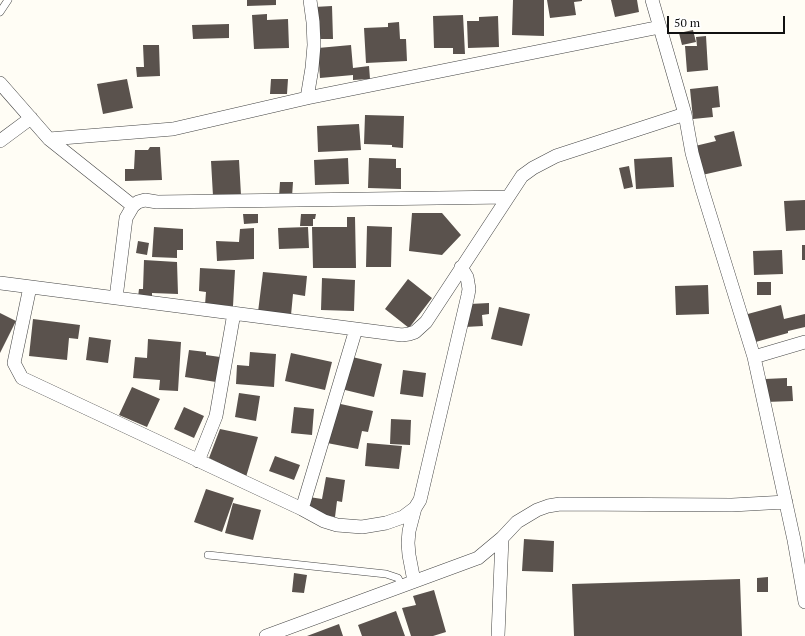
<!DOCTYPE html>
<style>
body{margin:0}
#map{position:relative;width:805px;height:636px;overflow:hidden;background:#fffdf5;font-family:"PT Serif",serif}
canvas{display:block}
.scale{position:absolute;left:667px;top:16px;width:118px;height:18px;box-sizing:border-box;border:2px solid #111;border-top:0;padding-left:5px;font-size:12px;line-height:14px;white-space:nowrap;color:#111;-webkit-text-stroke:3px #fff;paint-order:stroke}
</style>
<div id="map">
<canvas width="805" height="636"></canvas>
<div class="scale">50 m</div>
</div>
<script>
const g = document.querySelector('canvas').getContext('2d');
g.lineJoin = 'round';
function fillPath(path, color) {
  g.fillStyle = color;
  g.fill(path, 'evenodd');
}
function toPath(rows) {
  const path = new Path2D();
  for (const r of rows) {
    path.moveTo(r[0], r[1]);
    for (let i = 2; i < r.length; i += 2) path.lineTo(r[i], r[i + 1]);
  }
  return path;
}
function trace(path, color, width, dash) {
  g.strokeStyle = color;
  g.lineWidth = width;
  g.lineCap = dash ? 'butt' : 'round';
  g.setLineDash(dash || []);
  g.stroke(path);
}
const building = toPath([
 [247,0,276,0,276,5,247,6],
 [513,0,544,0,544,36,512,35],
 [547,0,582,0,582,1,574,2,576,15,550,18],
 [611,0,637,0,639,12,615,17],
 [332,6,333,39,315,39,314,7],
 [267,14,267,20,288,19,289,48,254,49,252,15],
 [463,15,465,54,453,54,453,48,434,48,433,16],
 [498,16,499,47,468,48,467,21,479,21,479,17],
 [399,22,400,39,406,39,407,61,366,63,364,28,388,27,388,23],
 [229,24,229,38,193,39,192,25],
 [693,30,696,42,682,45,679,33],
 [706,36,708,70,687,72,685,46,697,46,696,37],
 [143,45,159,45,160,76,137,77,136,67,144,67],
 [351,45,353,68,369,66,370,79,353,80,353,75,320,78,318,48],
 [127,79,133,108,103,114,97,84],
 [271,79,288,79,287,94,270,94],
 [718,86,720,107,712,108,713,117,693,119,690,89],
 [365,115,404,116,403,148,392,147,392,145,364,144],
 [359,124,361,150,318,152,317,126],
 [734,131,742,166,702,175,695,146,716,141,714,136],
 [150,147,160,147,162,180,125,181,125,169,134,169,135,150,148,150],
 [672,157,674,187,636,189,634,159],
 [348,158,349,184,315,185,314,160],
 [369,158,396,159,396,168,401,168,401,189,368,188],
 [239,160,241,195,213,196,211,161],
 [629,166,633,187,624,189,619,168],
 [280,182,293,182,292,197,279,197],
 [805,200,805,230,786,231,784,201],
 [412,213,442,213,461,235,442,255,409,251],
 [243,214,258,214,258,223,244,224],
 [301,214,316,214,315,219,313,219,313,226,300,226],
 [347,217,355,217,356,268,313,268,312,227,347,227],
 [367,226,392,227,391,267,366,267],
 [154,227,183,229,183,250,177,250,177,258,152,257],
 [308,227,309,248,279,249,278,228],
 [254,228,254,259,217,261,216,241,239,242,240,229],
 [138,241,149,243,147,255,136,253],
 [802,245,805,245,805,260,802,260],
 [782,250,783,274,754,275,753,251],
 [144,260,177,262,178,294,152,293,152,300,138,297,139,289,143,289],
 [200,268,235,270,233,306,205,305,206,292,199,291],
 [263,272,307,276,305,296,293,294,291,315,258,312],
 [322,278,355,280,354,311,321,310],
 [408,279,432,298,409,328,385,309],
 [757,282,771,282,771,295,757,295],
 [708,285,709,314,676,315,675,286],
 [489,303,489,314,482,315,483,326,465,327,470,304],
 [781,305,784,319,805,314,805,327,788,331,788,333,752,343,744,315],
 [499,307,530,314,522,346,491,339],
 [0,313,16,321,0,353],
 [33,319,80,325,78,339,69,338,67,360,29,356],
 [89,337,111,340,108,363,86,360],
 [148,339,181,342,178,391,159,390,160,380,133,378,135,357,147,358],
 [189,350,206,352,206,355,220,357,216,382,185,377],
 [250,352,276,354,274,387,236,384,237,365,249,366],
 [291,353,332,362,325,390,285,381],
 [348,356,382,364,374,397,341,389],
 [403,370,426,373,423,397,400,394],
 [787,378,787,386,792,386,793,401,766,402,765,379],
 [132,387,160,399,147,427,119,415],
 [239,393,260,396,256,421,235,417],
 [336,403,373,411,368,432,362,431,358,449,327,443],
 [184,407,204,416,194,438,174,429],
 [294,407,314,409,312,435,291,433],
 [391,419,411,420,410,445,390,444],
 [220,429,258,437,246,477,209,458],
 [367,443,402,446,399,469,365,466],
 [275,456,300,465,294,480,269,471],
 [326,477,345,480,342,502,337,501,335,517,307,513,309,497,322,499],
 [206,489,234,498,222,532,194,522],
 [233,503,261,510,253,540,225,533],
 [524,539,554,541,553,572,522,571],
 [294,573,307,575,304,593,292,592],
 [768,577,768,592,757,592,757,578],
 [740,579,742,636,574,636,572,584],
 [434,590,446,632,433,636,411,636,402,608,416,605,413,596],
 [396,611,405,636,362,636,358,625],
 [339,624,343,636,307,636]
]);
const lane = toPath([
 [0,12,8,0],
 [208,555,386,574,398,578,402,586]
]);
const street = toPath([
 [652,0,685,114,692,153,702,189,754,357,794,540,805,602],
 [0,83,49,139,133,206],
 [307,98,312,68,314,45,313,22,310,0],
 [49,139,173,129,307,98,660,27],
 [0,141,31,118],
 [0,283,402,335,409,334,415,332,426,322,522,176,533,168,556,156,685,114],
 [30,287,14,363,22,378,302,509,324,521,337,525,362,527,386,523,403,517,415,508,420,500,468,295,469,289,467,277,461,267],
 [116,298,126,218,133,206,138,202,145,200,157,202,508,197],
 [754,357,805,342],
 [198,461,216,416,234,313],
 [302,509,356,329],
 [414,581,409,555,408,543,409,531,415,508],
 [266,636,478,558,502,538,517,522,537,510,548,506,560,504,732,505,786,502],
 [498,636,502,538]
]);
fillPath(building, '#5a524d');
trace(lane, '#444', 8);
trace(street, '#444', 14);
trace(lane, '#fff', 7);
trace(street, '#fff', 13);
</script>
